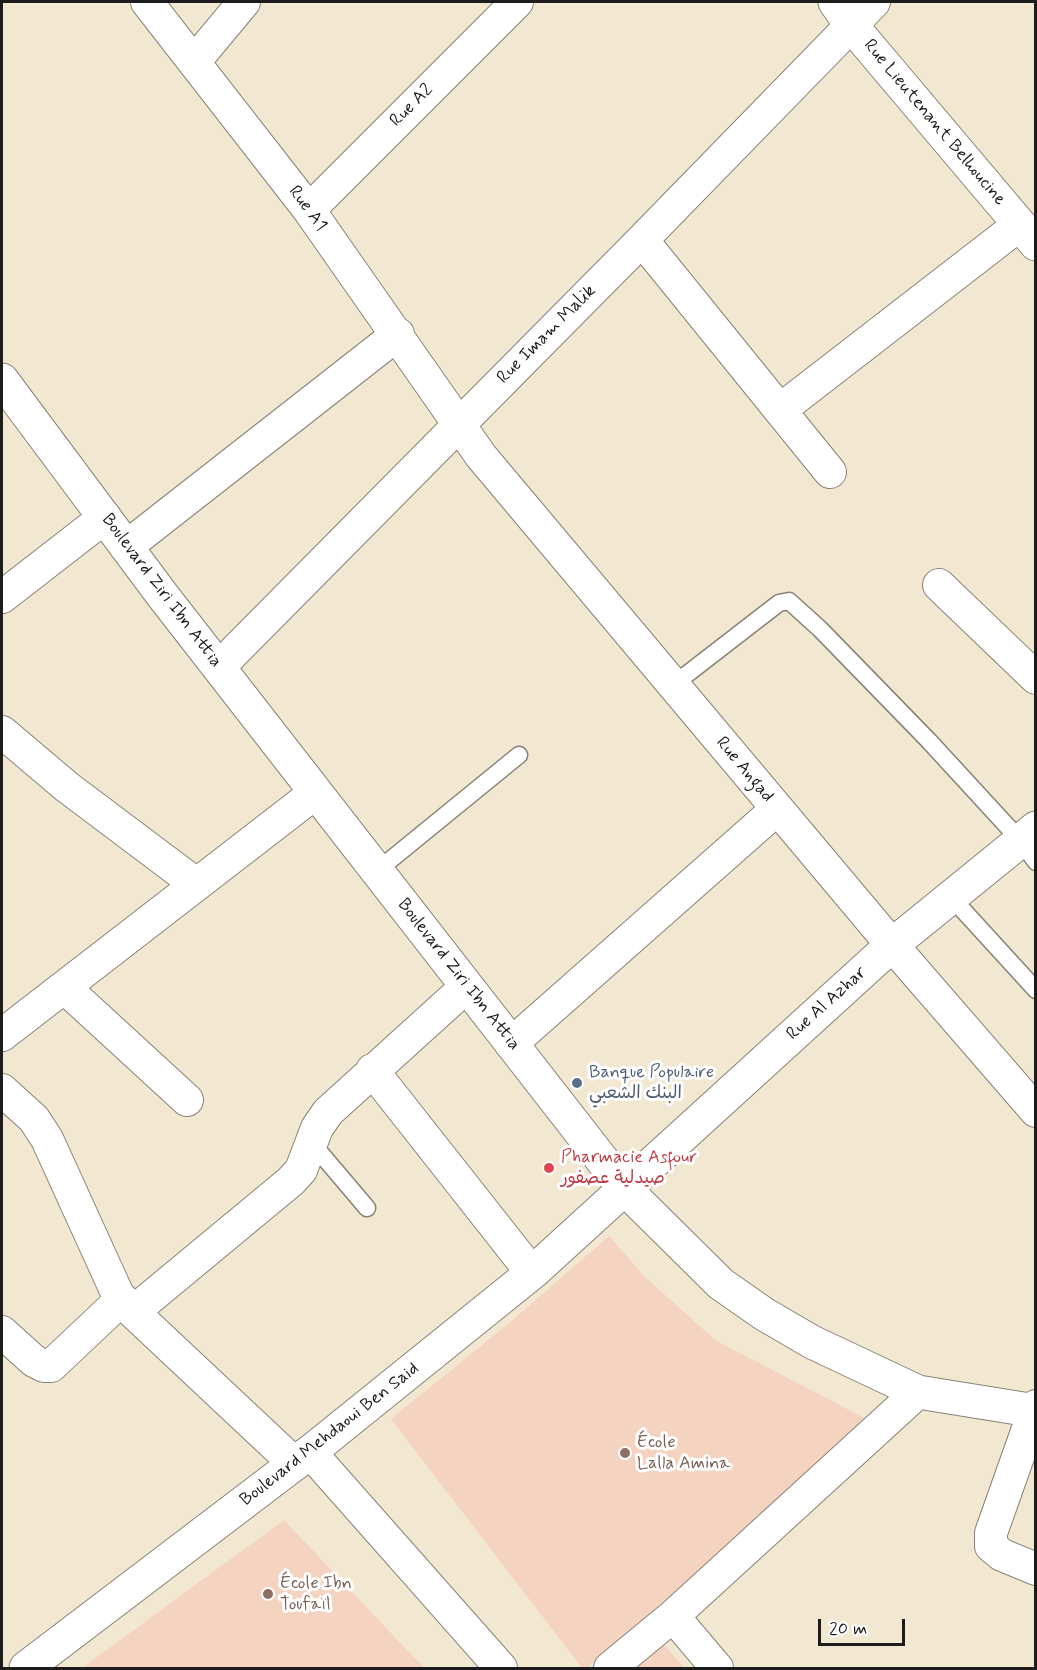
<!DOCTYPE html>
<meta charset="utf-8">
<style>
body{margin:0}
#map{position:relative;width:1037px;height:1670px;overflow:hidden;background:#f2e8d1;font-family:Mynerve,sans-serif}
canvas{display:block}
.frame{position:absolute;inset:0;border:3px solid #1c1c1c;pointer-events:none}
.scale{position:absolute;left:818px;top:1619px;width:87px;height:27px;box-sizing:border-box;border:3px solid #1c1c1c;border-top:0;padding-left:8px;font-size:18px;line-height:21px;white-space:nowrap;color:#1c1c1c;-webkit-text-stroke:4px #fff;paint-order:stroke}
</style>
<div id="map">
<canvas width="1037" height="1670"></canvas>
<div class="frame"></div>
<div class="scale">20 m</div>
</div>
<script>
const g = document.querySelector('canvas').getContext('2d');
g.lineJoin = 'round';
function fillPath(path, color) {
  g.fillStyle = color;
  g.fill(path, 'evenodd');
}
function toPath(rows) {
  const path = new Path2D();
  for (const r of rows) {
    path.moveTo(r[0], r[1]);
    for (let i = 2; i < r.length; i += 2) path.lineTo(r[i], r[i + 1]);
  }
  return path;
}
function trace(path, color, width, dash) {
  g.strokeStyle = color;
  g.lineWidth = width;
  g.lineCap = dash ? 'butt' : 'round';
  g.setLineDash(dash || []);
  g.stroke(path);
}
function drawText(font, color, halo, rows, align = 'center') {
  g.font = font + ' Mynerve,"Playpen Sans Arabic",sans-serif';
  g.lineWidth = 6;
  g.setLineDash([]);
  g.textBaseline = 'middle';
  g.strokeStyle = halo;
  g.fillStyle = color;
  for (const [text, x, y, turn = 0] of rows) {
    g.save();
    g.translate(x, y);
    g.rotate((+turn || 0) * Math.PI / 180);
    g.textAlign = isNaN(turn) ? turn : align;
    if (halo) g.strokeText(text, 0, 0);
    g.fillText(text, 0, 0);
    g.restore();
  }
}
const built = toPath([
 [609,1236,643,1275,715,1340,870,1421,587,1668,582,1668,391,1419,514,1319],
 [284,1520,424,1668,82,1668],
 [663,1644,685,1668,637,1668]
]);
const lane = toPath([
 [673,685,779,603,789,601,820,629,929,741,1020,840,1036,862],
 [378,870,519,755],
 [951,897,1036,990],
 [311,1142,367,1208]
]);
const street = toPath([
 [147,2,309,210,481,456,892,945,1036,1111],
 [194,62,244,2],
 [309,210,517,2],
 [642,240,830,472],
 [780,410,1019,225],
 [126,547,398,334],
 [939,585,1036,678],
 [2,597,105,517],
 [219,667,642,240,874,2],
 [2,732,67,787,196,884],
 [64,987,187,1100],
 [2,1035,315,793],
 [511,1044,777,809],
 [372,1070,532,1273],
 [2,1090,34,1119,47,1139,118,1295,133,1312,295,1464],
 [133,1312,291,1181,301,1170,317,1128,328,1112,466,987],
 [2,1332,34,1361,44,1366,51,1366,122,1299],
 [1036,1406,991,1533,991,1546,1002,1555,1036,1569],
 [310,1452,501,1668],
 [673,1616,717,1668],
 [610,1668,673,1616,918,1392]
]);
const secondary = toPath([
 [835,2,851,25,1036,244],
 [2,380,163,596,624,1188,721,1284,764,1314,812,1342,918,1392,1036,1411],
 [26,1668,310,1452,532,1273,892,945,1036,828]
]);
const markers = [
 [577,1083,6,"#5c6f8a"],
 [549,1168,6,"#e0444e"],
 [625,1453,6,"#8d6e63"],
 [268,1594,6,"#8d6e63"]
];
const streetNames = [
 ["Rue A2",412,106,-45],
 ["Rue Lieutenant Belhoucine",934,123,50],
 ["Rue A1",307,209,53],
 ["Rue Imam Malik",547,335,-45],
 ["Boulevard Ziri Ibn Attia",161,591,53],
 ["Rue Angad",744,770,50],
 ["Boulevard Ziri Ibn Attia",458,975,52],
 ["Rue Al Azhar",827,1004,-42],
 ["Boulevard Mehdaoui Ben Said",330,1435,-38]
];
const serviceNames = [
 ["Banque Populaire",589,1073],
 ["البنك الشعبي",589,1094]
];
const healthNames = [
 ["Pharmacie Asfour",561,1158],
 ["صيدلية عصفور",561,1179]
];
const educationNames = [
 ["École",637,1443],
 ["Lalla Amina",637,1464],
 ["École Ibn",280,1584],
 ["Toufaïl",280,1605]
];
fillPath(built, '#f4d3c0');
trace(lane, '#878276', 19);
trace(street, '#878276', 34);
trace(secondary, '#878276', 35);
trace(lane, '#fff', 16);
trace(street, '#fff', 32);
trace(secondary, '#fff', 33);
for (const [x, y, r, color] of markers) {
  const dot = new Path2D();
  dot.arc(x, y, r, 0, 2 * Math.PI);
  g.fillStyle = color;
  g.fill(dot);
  trace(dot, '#fff', 2);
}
drawText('18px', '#1c1c1c', '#fff', streetNames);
drawText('18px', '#4e5e75', '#fff', serviceNames, 'left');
drawText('18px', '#be3a42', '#fff', healthNames, 'left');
drawText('18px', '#785e54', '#fff', educationNames, 'left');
</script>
